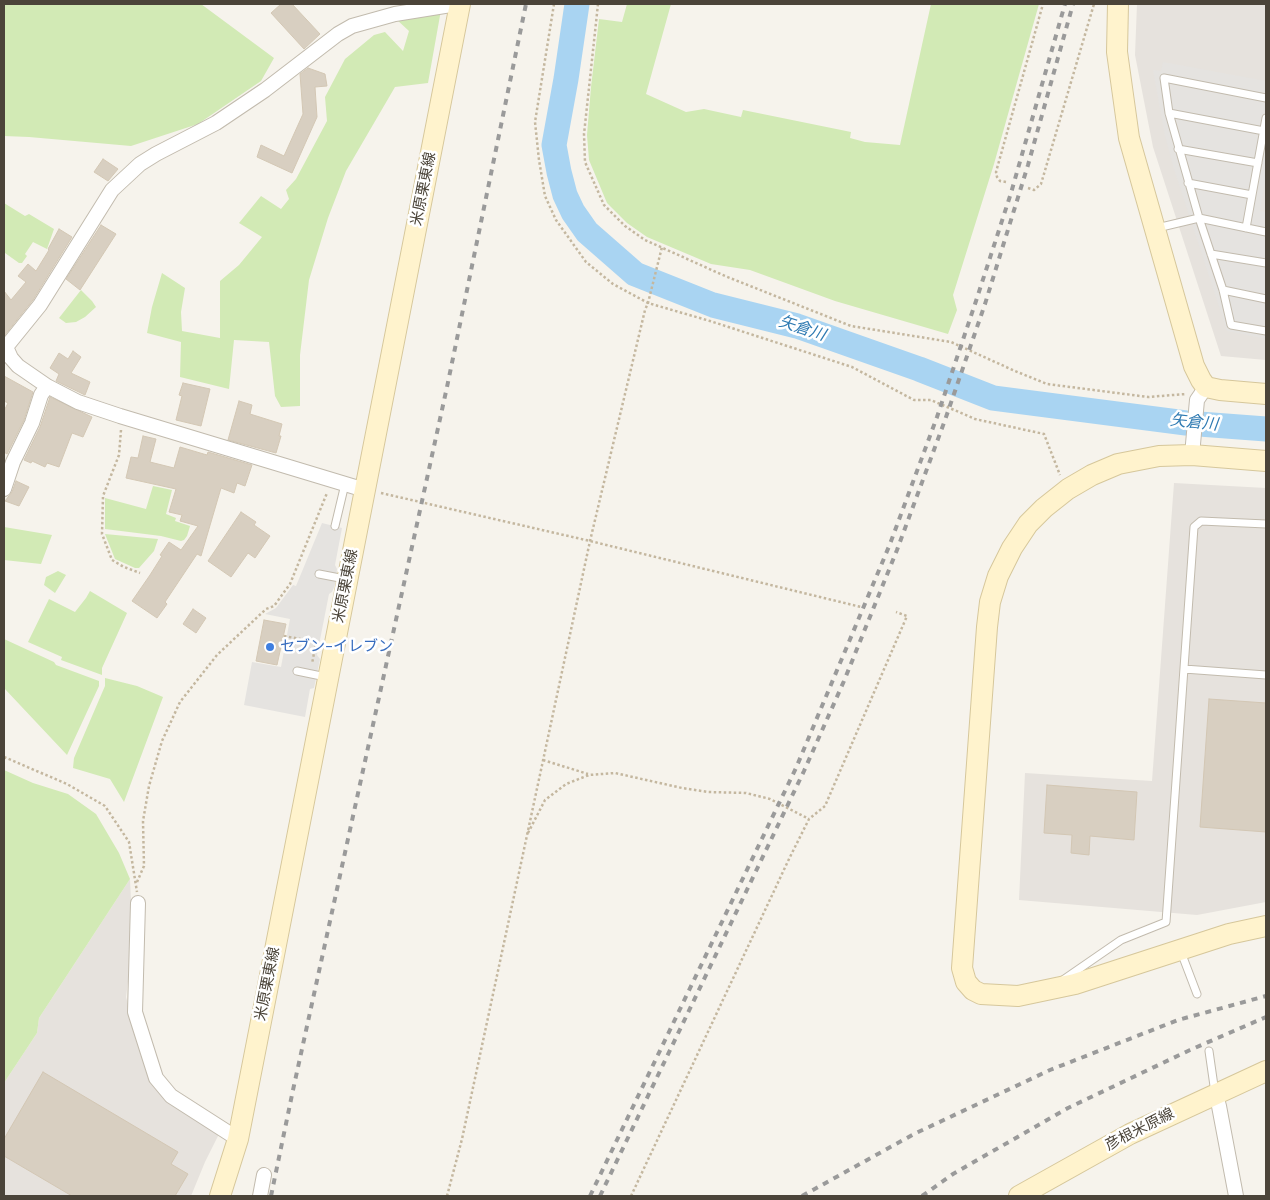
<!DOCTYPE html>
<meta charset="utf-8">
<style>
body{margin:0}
#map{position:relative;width:1270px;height:1200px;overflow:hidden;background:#f6f3ec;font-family:"DM Sans",sans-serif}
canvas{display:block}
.frame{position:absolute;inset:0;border:5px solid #4b4439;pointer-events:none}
</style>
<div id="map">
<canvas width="1270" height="1200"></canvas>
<div class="frame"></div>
</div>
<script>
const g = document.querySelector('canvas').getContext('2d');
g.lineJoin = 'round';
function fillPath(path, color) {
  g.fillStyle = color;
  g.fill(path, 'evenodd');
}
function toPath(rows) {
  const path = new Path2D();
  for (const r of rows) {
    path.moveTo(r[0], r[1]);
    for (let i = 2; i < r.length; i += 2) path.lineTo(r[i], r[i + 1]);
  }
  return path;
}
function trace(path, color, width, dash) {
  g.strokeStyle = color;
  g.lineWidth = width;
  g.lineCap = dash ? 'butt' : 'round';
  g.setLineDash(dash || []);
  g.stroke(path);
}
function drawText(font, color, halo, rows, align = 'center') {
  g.font = font + ' "DM Sans","Noto Sans JP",sans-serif';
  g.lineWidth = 5;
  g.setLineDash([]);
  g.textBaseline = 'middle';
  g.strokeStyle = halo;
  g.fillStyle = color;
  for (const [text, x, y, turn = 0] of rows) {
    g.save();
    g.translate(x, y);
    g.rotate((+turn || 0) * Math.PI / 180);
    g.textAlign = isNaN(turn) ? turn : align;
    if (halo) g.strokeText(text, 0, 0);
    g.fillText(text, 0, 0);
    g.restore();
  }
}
const industrial = toPath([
 [1137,4,1266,4,1266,360,1221,356,1153,147,1135,55],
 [1174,483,1266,488,1266,902,1197,915,1019,900,1025,773,1152,781],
 [130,879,133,943,126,997,140,1049,152,1078,220,1132,205,1162,191,1196,4,1196,4,1083,37,1033,39,1018]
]);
const green = toPath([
 [4,4,201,4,274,58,261,81,198,124,131,146,29,137,4,136],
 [627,4,671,4,646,94,686,112,704,109,741,117,743,110,851,132,850,138,865,142,900,145,931,4,1039,4,994,164,953,295,957,310,948,334,835,301,750,270,711,264,647,237,627,223,607,203,589,160,587,135,591,87,599,19,622,22],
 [441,10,428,83,395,87,346,171,328,218,309,280,300,355,300,406,281,407,275,396,269,342,234,340,229,389,180,377,181,342,147,333,152,307,162,273,185,288,181,312,182,331,220,338,220,281,239,265,262,237,239,223,261,196,281,209,289,199,286,190,296,179,327,121,325,97,345,59,374,35,385,32,403,51,409,31,396,19],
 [4,203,25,216,29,214,54,229,47,249,33,242,25,254,27,256,22,263,19,263,5,253,4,254],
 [81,290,92,301,96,307,85,317,76,322,66,323,59,318],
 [153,486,172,490,166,514,176,518,175,521,190,526,187,536,184,540,181,541,161,536,105,529,105,498,146,509],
 [4,527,52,535,41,564,4,560],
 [105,534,158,539,154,551,139,568,135,568,115,559],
 [58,571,66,575,55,593,44,585,46,577],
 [90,591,127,613,102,668,102,675,61,660,62,657,28,642,49,599,75,612,86,598],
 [4,639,54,662,56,665,99,681,99,686,67,755,4,688],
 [105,678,137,686,163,697,124,802,110,779,73,768,74,758,105,686],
 [4,770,33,783,68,794,96,814,119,853,130,879,39,1018,37,1033,4,1083]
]);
const parking = toPath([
 [1163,62,1266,81,1266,175,1260,211,1266,212,1266,339,1227,331,1173,166,1165,136,1153,70,1161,71],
 [322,523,342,528,335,565,337,569,335,585,332,592,329,594,317,655,320,659,314,688,310,689,305,717,244,705,252,662,281,667,290,619,265,614,276,608,293,585,296,586]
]);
const river = toPath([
 [577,4,566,79,554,145,559,172,565,195,573,212,587,232,635,274,713,305,797,326,919,369,993,398,1186,423,1266,429]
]);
const building = toPath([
 [281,4,292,4,320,34,304,49,271,13,281,4],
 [308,68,325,74,327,86,315,87,317,117,292,173,257,157,261,145,284,156,303,114,300,74,308,68],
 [103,159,118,169,108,181,94,172,103,159],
 [101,225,116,234,80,290,66,279,101,225],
 [59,229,72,237,33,300,4,336,4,291,11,300,26,282,18,276,28,264,36,271,49,250,48,249,59,229],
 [73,351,81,357,71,373,90,382,85,395,56,381,59,374,50,368,59,353,68,359,73,351],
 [4,376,33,392,24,420,7,454,4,452,4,411,8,403,4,401,4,376],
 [183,383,210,389,201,426,176,420,182,396,179,395,183,383],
 [50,397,92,417,83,437,72,433,59,467,47,463,45,467,32,461,31,463,24,460,40,427,50,397],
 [239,401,252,405,250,414,282,424,279,436,281,436,276,453,228,440,239,401],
 [143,436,156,439,150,462,174,468,180,447,207,455,208,452,252,465,245,486,237,483,234,493,221,488,201,556,197,554,165,602,167,604,157,618,132,601,150,575,162,556,160,555,169,542,181,550,198,526,180,521,182,515,169,512,176,489,126,478,131,457,138,458,143,436],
 [16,481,29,487,19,506,5,501,12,492,16,481],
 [241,512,256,522,254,525,270,536,255,558,248,553,231,577,208,561,241,512],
 [193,609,206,618,196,633,183,624,193,609],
 [264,620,286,624,277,665,256,661,264,620],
 [1209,699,1266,703,1266,832,1200,827,1209,699],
 [1047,785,1137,792,1134,840,1090,836,1089,855,1071,853,1072,835,1044,833,1047,785],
 [43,1072,178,1152,171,1164,188,1174,175,1196,72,1196,4,1156,4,1139,43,1072]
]);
const path = toPath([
 [554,4,535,122,539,160,545,196,556,220,586,262,613,284,648,303,710,321,852,367,914,400,931,400,975,419,1044,434,1060,475],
 [598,4,584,134,585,162,604,205,625,226,645,240,725,276,851,326,951,342,1015,371,1047,384,1148,397,1186,394],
 [1006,182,1000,181,997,177,996,172,1043,4],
 [1028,188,1034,190,1041,184,1094,4],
 [121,430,119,455,103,496,102,534,112,560,124,567,140,573],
 [381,493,590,541,861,607],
 [284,636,316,642,312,664],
 [4,757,67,784,105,806,129,842,137,892],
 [543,760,588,774],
 [528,833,545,800,566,784,589,775,615,773,682,788,708,792,746,793,770,799,809,819],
 [137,882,144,866,143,821,149,786,162,741,180,702,217,655,266,609,274,606,290,584,327,493],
 [447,1196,462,1139,590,541,645,310,648,303,662,247],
 [631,1196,789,859,809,819,825,806,907,616,896,612]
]);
const lane = toPath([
 [1169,113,1264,131],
 [1178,149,1258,163],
 [1188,183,1252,195],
 [1157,228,1199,218,1169,113,1164,78,1266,98],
 [1246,228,1266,118],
 [1266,232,1199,218,1223,290,1231,325,1266,331],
 [1211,254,1266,263],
 [1223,290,1266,299],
 [335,526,345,484],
 [319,574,345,579],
 [1184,669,1266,675],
 [297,671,326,677],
 [1181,952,1197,994],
 [1063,980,1121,940,1166,922,1194,527,1201,521,1266,524],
 [1209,1051,1215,1093]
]);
const street = toPath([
 [6,347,40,305,112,190,140,164,156,154,216,123,265,90,338,34,352,26,395,14,457,4],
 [6,347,11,358,18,366,47,386,78,402,120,416,365,490],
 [1192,455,1197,400,1206,387],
 [4,489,13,462,32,423,41,395,47,386],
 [138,903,135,1012,156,1078,171,1096,238,1139],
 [1215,1093,1219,1106,1236,1196],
 [260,1196,264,1175]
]);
const secondary = toPath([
 [1118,4,1117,52,1129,138,1194,366,1201,380,1206,387,1220,390,1266,394],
 [1266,461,1192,455,1159,456,1118,464,1092,475,1068,489,1044,508,1028,524,1012,548,998,576,990,602,987,627,962,968,966,982,973,990,981,994,1018,996,1075,984,1229,934,1266,926],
 [220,1196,238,1139,460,4],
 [1019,1196,1130,1134,1266,1071]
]);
const rail = toPath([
 [271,1196,293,1090,447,387,526,4],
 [590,1196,796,768,890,544,937,417,976,301,1011,193,1065,4],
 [600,1196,804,771,844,681,897,550,945,420,985,304,1028,165,1073,4],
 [802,1196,914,1134,1050,1070,1178,1020,1266,996],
 [922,1196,953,1174,1068,1108,1190,1050,1266,1017]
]);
const markers = [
 [270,647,5,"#3f7fe0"]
];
const streetNames = [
 ["米原栗東線",424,189,-79],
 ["米原栗東線",346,586,-79],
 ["米原栗東線",268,984,-79],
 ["彦根米原線",1140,1130,-27]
];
const shopNames = [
 ["セブン-イレブン",280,647]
];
const waterNames = [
 ["矢倉川",802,329,18],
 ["矢倉川",1194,423,6]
];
fillPath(industrial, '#e6e2dd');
fillPath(green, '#d2eab5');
fillPath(parking, '#e5e3e0');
trace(river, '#a9d4f2', 25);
fillPath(building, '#d8cfc1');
trace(building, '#d3c7b4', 1);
trace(lane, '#c2bbae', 9);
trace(street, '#c2bbae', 16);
trace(secondary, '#d6c79b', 22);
trace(path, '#c4b79f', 2.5, [2.5, 2.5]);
trace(lane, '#fff', 7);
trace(street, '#fff', 14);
trace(secondary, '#fff3cd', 20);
trace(rail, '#9a9a9a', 4, [6, 6]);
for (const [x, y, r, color] of markers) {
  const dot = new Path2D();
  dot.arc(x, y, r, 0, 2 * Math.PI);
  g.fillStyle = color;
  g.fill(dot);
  trace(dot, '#fff', 2);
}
drawText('15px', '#4b4439', '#fff', streetNames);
drawText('15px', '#366cbe', '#fff', shopNames, 'left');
drawText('italic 16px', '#2e7ab2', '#fff', waterNames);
</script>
